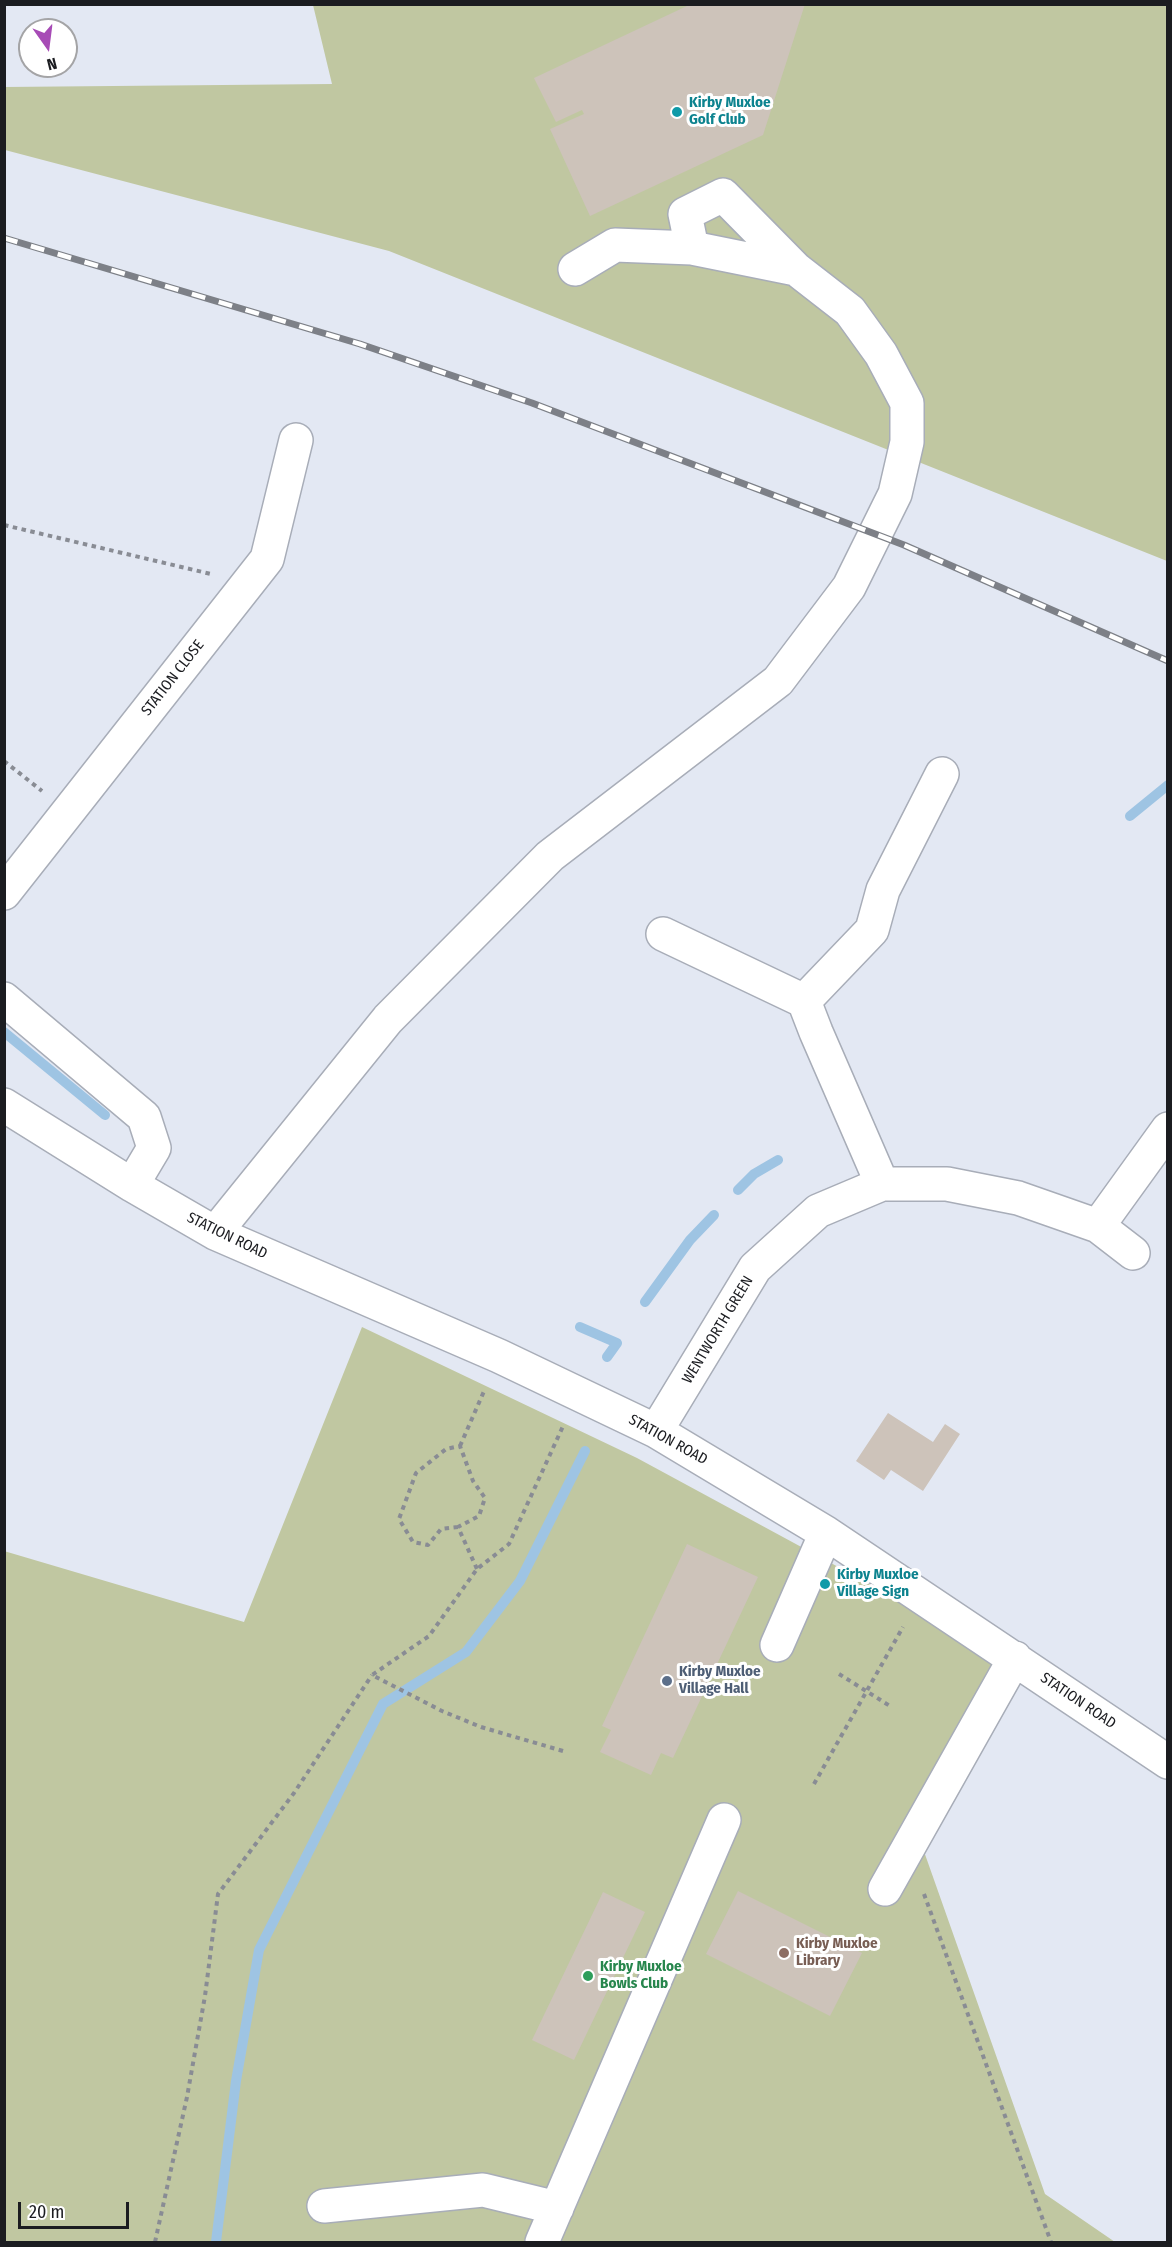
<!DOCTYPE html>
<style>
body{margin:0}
#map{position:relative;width:1172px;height:2247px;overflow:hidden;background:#e3e8f3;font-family:"Fira Sans Condensed",sans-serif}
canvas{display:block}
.frame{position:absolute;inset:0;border:6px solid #1b1c20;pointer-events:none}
.north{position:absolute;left:18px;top:18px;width:60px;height:60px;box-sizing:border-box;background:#fff;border:2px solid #a4a4a6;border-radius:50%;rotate:166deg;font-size:16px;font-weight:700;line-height:24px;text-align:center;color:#1b1c20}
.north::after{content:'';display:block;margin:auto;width:21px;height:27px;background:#a74bb6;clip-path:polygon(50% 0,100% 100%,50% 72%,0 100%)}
.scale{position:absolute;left:18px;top:2202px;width:111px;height:27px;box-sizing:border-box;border:3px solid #1b1c20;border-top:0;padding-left:8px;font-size:18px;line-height:21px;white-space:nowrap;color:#1b1c20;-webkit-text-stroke:4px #fff;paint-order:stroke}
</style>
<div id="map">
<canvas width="1172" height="2247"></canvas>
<div class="frame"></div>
<div class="north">N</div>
<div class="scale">20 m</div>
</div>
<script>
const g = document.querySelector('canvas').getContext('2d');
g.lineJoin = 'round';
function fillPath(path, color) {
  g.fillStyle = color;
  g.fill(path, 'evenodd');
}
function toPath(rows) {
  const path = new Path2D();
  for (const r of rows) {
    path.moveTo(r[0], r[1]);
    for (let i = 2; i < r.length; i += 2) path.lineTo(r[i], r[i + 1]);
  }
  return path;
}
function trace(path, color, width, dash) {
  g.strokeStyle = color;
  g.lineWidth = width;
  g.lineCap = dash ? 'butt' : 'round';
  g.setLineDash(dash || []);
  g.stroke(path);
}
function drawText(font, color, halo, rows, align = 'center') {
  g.font = font + ' "Fira Sans Condensed",sans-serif';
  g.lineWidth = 6;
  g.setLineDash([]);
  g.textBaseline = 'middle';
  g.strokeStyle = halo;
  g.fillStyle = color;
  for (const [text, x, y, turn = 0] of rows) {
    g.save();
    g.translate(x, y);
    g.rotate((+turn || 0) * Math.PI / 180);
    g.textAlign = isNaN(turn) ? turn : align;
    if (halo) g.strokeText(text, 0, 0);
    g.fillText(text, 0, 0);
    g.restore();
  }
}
const green = toPath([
 [313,5,1167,5,1167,561,389,251,5,150,4,87,332,84],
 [362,1327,637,1458,999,1654,921,1843,1045,2194,1115,2242,5,2242,4,1551,244,1622]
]);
const stream = toPath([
 [1130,816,1168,785],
 [4,1032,105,1115],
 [738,1190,754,1174,778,1160],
 [645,1302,690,1240,714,1215],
 [580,1327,617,1343,607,1357],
 [216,2242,236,2081,259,1950,383,1704,466,1652,520,1581,585,1451]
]);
const building = toPath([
 [684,4,805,4,763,135,590,216,550,129,584,114,582,110,556,122,534,78,687,6],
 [888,1413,933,1442,945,1424,960,1434,923,1491,891,1470,884,1480,856,1461],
 [687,1544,758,1577,673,1758,661,1753,651,1775,600,1752,611,1730,602,1726],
 [738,1891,862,1953,830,2016,706,1954],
 [603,1892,645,1912,574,2060,532,2040]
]);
const path = toPath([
 [4,525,211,574],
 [4,761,42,791],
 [460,1446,485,1389],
 [458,1527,441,1529,428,1545,413,1542,399,1519,416,1473,446,1449,460,1446,473,1481,485,1498,479,1516,458,1527,477,1569],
 [839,1674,890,1706],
 [563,1751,481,1727,442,1711,372,1675,429,1636,477,1569,509,1544,564,1424],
 [814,1784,903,1627],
 [924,1894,1051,2242],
 [155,2242,187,2097,205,1996,218,1894,294,1793,372,1675]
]);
const minor = toPath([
 [575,269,615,245,692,248],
 [4,893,267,559,296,440],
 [663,934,804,1001],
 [4,999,144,1117,154,1148,132,1185],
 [4,1105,132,1185,215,1233,499,1356,656,1431,826,1533,1168,1762],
 [882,1184,816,1032,804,1001,872,930,883,890,942,774],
 [1098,1226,1168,1129],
 [215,1233,388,1019,550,856,778,681,849,587,895,494,907,442,907,403,881,354,850,311,796,269,692,248,685,214,723,195,796,269],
 [656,1431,755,1268,818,1211,882,1184,947,1184,1018,1198,1098,1226,1133,1253],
 [777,1645,826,1533],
 [885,1889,1015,1658],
 [324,2206,483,2190,557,2208],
 [542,2242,724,1820]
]);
const rail = toPath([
 [4,238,360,344,532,403,904,545,1168,661]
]);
const markers = [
 [677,112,6,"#0f9aa8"],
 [825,1584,6,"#0f9aa8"],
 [667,1681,6,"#5c6f8a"],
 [784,1953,6,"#8d6e63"],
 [588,1976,6,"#2e9e5b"]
];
const cultureNames = [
 ["Kirby Muxloe",689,103],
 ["Golf Club",689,120],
 ["Kirby Muxloe",837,1575],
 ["Village Sign",837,1592]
];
const streetNames = [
 ["STATION CLOSE",173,678,-52],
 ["STATION ROAD",227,1236,26],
 ["WENTWORTH GREEN",718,1330,-59],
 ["STATION ROAD",668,1440,29],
 ["STATION ROAD",1078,1701,34]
];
const serviceNames = [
 ["Kirby Muxloe",679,1672],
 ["Village Hall",679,1689]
];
const educationNames = [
 ["Kirby Muxloe",796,1944],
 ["Library",796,1961]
];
const leisureNames = [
 ["Kirby Muxloe",600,1967],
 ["Bowls Club",600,1984]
];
fillPath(green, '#c0c7a1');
trace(stream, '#9ec4e3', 10);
fillPath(building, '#cdc3ba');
trace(minor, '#a8adb8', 36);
trace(path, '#898c94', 4, [4.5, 4.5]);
trace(minor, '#fff', 33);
trace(rail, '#7d8087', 7);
trace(rail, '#fff', 4.5, [14]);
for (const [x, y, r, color] of markers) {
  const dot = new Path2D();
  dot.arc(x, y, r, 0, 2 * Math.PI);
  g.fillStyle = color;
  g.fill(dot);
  trace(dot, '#fff', 2);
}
drawText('bold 15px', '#0d838f', '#fff', cultureNames, 'left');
drawText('15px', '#1b1c20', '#fff', streetNames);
drawText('bold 15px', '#4e5e75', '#fff', serviceNames, 'left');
drawText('bold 15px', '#785e54', '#fff', educationNames, 'left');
drawText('bold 15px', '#27864d', '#fff', leisureNames, 'left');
</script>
